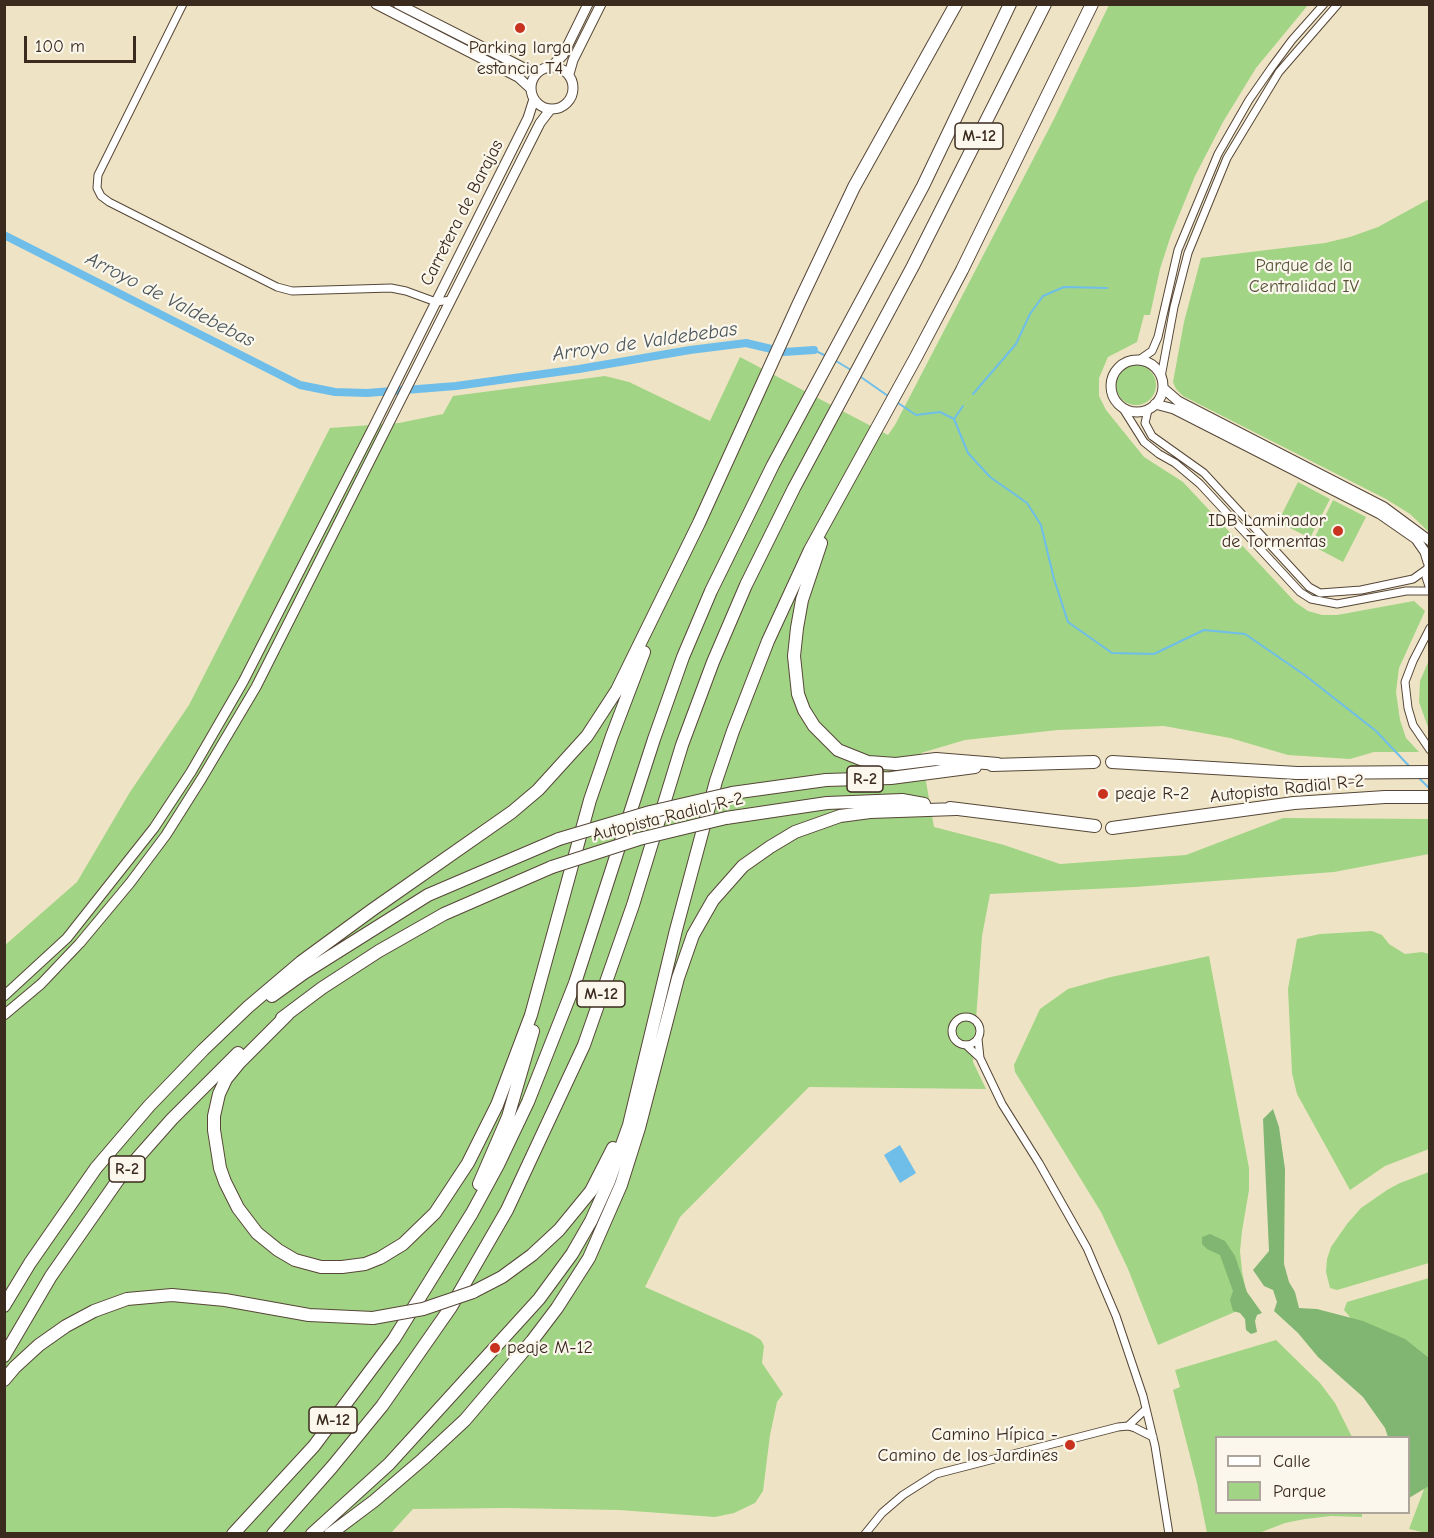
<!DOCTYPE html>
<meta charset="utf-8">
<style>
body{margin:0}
#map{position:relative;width:1434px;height:1538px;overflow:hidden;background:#eee4c5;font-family:"Comic Neue",sans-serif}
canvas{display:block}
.frame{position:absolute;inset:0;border:6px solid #3b2a1e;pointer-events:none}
.legend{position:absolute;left:1215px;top:1436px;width:195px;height:78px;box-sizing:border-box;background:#fbf7ec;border:2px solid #aea59a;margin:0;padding:8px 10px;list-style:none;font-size:18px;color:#3b2a1e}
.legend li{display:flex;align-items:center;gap:12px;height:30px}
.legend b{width:30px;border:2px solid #aea59a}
.scale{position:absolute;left:24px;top:36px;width:112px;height:27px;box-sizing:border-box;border:3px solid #3b2a1e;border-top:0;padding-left:8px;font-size:18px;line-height:21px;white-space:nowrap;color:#3b2a1e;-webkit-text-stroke:4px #fbf7ec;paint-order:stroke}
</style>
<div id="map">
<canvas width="1434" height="1538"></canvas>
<div class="frame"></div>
<ul class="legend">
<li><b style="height:8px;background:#fff"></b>Calle</li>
<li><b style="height:16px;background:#a1d484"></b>Parque</li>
</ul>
<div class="scale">100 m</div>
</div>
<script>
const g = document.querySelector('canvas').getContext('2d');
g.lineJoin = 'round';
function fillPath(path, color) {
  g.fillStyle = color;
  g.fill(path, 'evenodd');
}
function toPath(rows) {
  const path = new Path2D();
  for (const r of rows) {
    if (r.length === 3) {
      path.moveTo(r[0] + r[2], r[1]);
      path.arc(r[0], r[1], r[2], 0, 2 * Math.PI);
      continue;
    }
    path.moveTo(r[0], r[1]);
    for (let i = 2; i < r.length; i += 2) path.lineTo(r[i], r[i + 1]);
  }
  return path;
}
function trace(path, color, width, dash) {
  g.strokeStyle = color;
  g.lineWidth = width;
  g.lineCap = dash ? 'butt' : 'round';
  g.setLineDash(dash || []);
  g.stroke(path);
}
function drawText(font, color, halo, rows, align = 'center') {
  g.font = font + ' "Comic Neue",sans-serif';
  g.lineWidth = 4.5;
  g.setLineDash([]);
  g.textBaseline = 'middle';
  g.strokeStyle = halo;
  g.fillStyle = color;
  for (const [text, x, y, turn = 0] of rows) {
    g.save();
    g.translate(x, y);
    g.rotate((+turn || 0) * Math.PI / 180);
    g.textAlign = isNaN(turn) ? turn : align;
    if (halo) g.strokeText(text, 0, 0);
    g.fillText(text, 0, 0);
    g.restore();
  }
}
const green = toPath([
 [1109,5,1308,5,1256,68,1223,122,1195,176,1171,235,1160,269,1150,315,1144,315,1137,342,1108,357,1099,378,1099,396,1106,410,1144,457,1183,482,1295,602,1308,611,1322,615,1337,615,1414,601,1425,611,1399,668,1396,692,1400,720,1406,738,1419,752,1374,752,1350,759,1288,755,1230,738,1164,726,1058,730,965,740,921,753,934,827,1004,845,1060,864,1186,855,1283,818,1429,819,1429,854,1334,872,1135,887,990,894,982,936,973,1062,986,1089,809,1087,680,1217,645,1287,751,1334,761,1340,764,1346,762,1363,783,1394,777,1402,770,1435,763,1491,755,1503,734,1513,715,1517,619,1510,506,1508,413,1509,390,1534,5,1533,4,946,77,882,130,792,189,705,330,428,399,423,443,414,453,396,605,376,629,382,710,421,740,357,888,435,895,425,1053,121],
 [1429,199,1429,532,1410,514,1386,499,1183,396,1176,389,1173,382,1184,322,1201,258,1325,243,1350,237,1378,227],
 [1136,385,20],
 [1298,482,1330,499,1310,538,1278,522],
 [1333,500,1366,517,1343,562,1311,545],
 [1429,660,1429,730,1419,702,1420,681],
 [1372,931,1382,935,1389,944,1405,954,1422,952,1429,954,1429,1149,1385,1166,1350,1190,1297,1094,1292,1073,1288,989,1297,939,1320,934],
 [1209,956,1249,1168,1249,1190,1242,1231,1240,1251,1242,1271,1247,1296,1251,1305,1158,1345,1128,1269,1101,1212,1015,1072,1014,1065,1040,1009,1068,989,1111,977],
 [1429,1172,1429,1263,1337,1290,1330,1288,1326,1272,1327,1259,1331,1247,1347,1224,1361,1208,1387,1190,1400,1183],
 [1429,1278,1429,1381,1358,1327,1344,1310,1347,1302],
 [1276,1340,1320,1383,1335,1403,1352,1437,1216,1438,1216,1512,1362,1512,1362,1517,1331,1516,1305,1519,1285,1523,1259,1533,1207,1533,1197,1483,1173,1390,1180,1387,1175,1370],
 [1429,1476,1429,1533,1426,1533,1409,1529]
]);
const forest = toPath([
 [1273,1109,1279,1127,1285,1169,1284,1264,1289,1282,1295,1292,1299,1308,1317,1309,1363,1321,1405,1339,1429,1358,1429,1486,1409,1498,1408,1438,1388,1437,1385,1428,1363,1397,1318,1357,1298,1333,1274,1311,1277,1302,1273,1290,1264,1286,1253,1270,1269,1251,1263,1119],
 [1210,1234,1225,1241,1235,1256,1247,1292,1262,1313,1257,1315,1255,1321,1257,1332,1251,1334,1246,1330,1245,1319,1240,1313,1233,1311,1230,1300,1233,1291,1220,1255,1207,1249,1202,1244,1202,1237]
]);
const water = toPath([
 [900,1145,916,1173,900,1183,884,1155]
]);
const stream = toPath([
 [814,350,828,357],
 [836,361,851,370],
 [858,375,888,396],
 [973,394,1016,344,1030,314,1043,296,1064,287,1107,288],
 [895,401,916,415,940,412,954,419,968,453,990,477,1027,503,1041,525,1054,579,1068,622,1112,653,1154,654,1204,630,1245,634,1306,676,1376,731,1410,767],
 [954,419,963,406],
 [1417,776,1430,789]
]);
const canal = toPath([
 [4,235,300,385,335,392,367,393,456,386,579,369,690,350,746,343,784,352,814,350]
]);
const street = toPath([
 [183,4,98,175,97,188,101,196,109,202,277,287,292,291,391,288,406,291,436,302,451,300],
 [1139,360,1152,351,1158,337,1178,250,1218,154,1249,100,1272,67,1292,40,1324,4],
 [1161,377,1174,307,1188,253,1227,158,1279,72,1338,4],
 [1122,407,1144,442,1159,454,1175,463,1200,484,1300,592,1311,599,1337,604,1406,591,1430,591],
 [1148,410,1145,423,1152,436,1204,473,1309,587,1320,593,1361,590,1413,579,1427,569],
 [1430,628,1413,661,1405,682,1408,708,1413,725,1430,750],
 [966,1031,14],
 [966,1045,980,1058,978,1039],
 [980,1058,1002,1104,1039,1163,1087,1248,1116,1316,1143,1396,1155,1446,1169,1534],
 [1128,1426,1146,1409],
 [865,1534,882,1513,903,1495,936,1474,1118,1427,1128,1426,1135,1428,1153,1437]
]);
const secondary = toPath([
 [376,4,518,77,530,88],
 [398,4,522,67,538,72],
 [552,66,563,55,588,4],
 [552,88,21],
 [569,74,573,60,601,4],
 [1137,386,26],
 [1163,388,1178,401,1384,507,1430,541],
 [1155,404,1174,409,1380,514,1416,539,1425,552,1428,562],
 [1430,561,1427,577,1430,586],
 [4,996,67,938,154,828,191,772,243,682,374,426,528,118,534,99],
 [4,1015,41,984,80,943,130,883,166,835,202,778,256,687,540,123,550,110]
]);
const highway = toPath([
 [821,543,802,600,797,628,794,656,798,694,804,710,814,726,838,750,868,762,896,764,936,759,998,764],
 [1112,762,1297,773,1430,772],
 [992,765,1094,762],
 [732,793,826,780,891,778,975,767],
 [950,808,1095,826],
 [726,818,827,803,902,800,924,804],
 [1112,828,1294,803,1385,797,1430,797],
 [272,996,304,973,428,895,559,839],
 [288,1014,239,1063,226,1079,219,1094,214,1116,214,1130,220,1168,225,1182,238,1208,257,1233,278,1250,295,1260,321,1267,342,1267,365,1264,380,1258,403,1244,435,1213,468,1163,497,1105,531,1015,590,800,612,736,644,652],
 [282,1018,322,988,379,951,444,914,552,867],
 [479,1184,508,1117,533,1031],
 [473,1292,502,1277,532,1255,559,1230,591,1191,613,1148],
 [4,1306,30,1263,96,1168,149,1106,203,1050,248,1007,301,962,372,910,512,812,538,790,587,736,617,690,699,523,799,303,854,187,956,4],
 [4,1356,51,1276,118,1180,172,1119,238,1053],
 [4,1380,15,1367,39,1345,66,1326,94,1311,127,1299,172,1295,225,1300,309,1315,373,1318],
 [233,1534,314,1446,394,1339,472,1213,498,1165,528,1102,575,983,654,739,683,657,711,591,773,465,923,186,1010,4],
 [273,1534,332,1467,382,1406,451,1307,507,1210,584,1045,633,905,682,745,713,662,746,585,794,488,913,266,1045,4],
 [312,1534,389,1464,539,1299,572,1254,591,1221,609,1181,629,1125,676,930,716,781,733,731,768,641,810,550,916,357,962,270,1092,4],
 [330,1534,374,1501,423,1459,465,1420,532,1341,557,1308,589,1258,621,1185,639,1128,678,978,693,935,713,900,743,866,770,847,795,832,840,816,870,812,956,809]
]);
const highwayBridge = toPath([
 [559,839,650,812,732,793],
 [552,867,639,839,726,818],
 [373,1318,423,1309,473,1292]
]);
const markers = [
 [520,28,6,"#c8321e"],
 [1338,531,6,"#c8321e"],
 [1103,794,6,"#c8321e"],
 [495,1348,6,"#c8321e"],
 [1070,1445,6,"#c8321e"]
];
const shields = [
 [979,136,48],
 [865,779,36],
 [601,994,48],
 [127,1169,36],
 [333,1420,48]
];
const shieldNames = [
 ["M-12",979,136],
 ["R-2",865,779],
 ["M-12",601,994],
 ["R-2",127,1169],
 ["M-12",333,1420]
];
const poiNames = [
 ["Parking larga",520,48,"center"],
 ["estancia T4",520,69,"center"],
 ["IDB Laminador",1326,521],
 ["de Tormentas",1326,542],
 ["peaje R-2",1115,794,"left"],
 ["peaje M-12",507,1348,"left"],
 ["Camino Hípica -",1058,1435],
 ["Camino de los Jardines",1058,1456]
];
const streetNames = [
 ["Carretera de Barajas",462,213,-63],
 ["Autopista Radial R-2",1287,789,-6],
 ["Autopista Radial R-2",668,817,-14]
];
const parkNames = [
 ["Parque de la",1304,266],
 ["Centralidad IV",1304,287]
];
const waterNames = [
 ["Arroyo de Valdebebas",170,300,27],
 ["Arroyo de Valdebebas",645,342,-8]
];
fillPath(green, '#a1d484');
fillPath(forest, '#80b672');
fillPath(water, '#6fbeea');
trace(stream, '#6fbeea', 2);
trace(canal, '#6fbeea', 8);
trace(street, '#564637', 9);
trace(secondary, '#564637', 11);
trace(highway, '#564637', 14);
trace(street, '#fff', 7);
trace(secondary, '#fff', 9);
trace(highway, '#fff', 12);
trace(highwayBridge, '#564637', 14, []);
trace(highwayBridge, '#fff', 12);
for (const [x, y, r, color] of markers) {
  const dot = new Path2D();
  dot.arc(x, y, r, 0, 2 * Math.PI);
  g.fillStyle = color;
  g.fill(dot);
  trace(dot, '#fbf7ec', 2);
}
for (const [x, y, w] of shields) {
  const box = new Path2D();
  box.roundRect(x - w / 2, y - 13, w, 26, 4.5);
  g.fillStyle = '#fbf7ec';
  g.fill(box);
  trace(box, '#3b2a1e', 1.5);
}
drawText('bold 16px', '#3b2a1e', null, shieldNames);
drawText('18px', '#3b2a1e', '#fbf7ec', poiNames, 'right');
drawText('18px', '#3b2a1e', '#fbf7ec', streetNames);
drawText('18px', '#545438', '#fbf7ec', parkNames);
drawText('italic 20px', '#4b565b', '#fbf7ec', waterNames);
</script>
